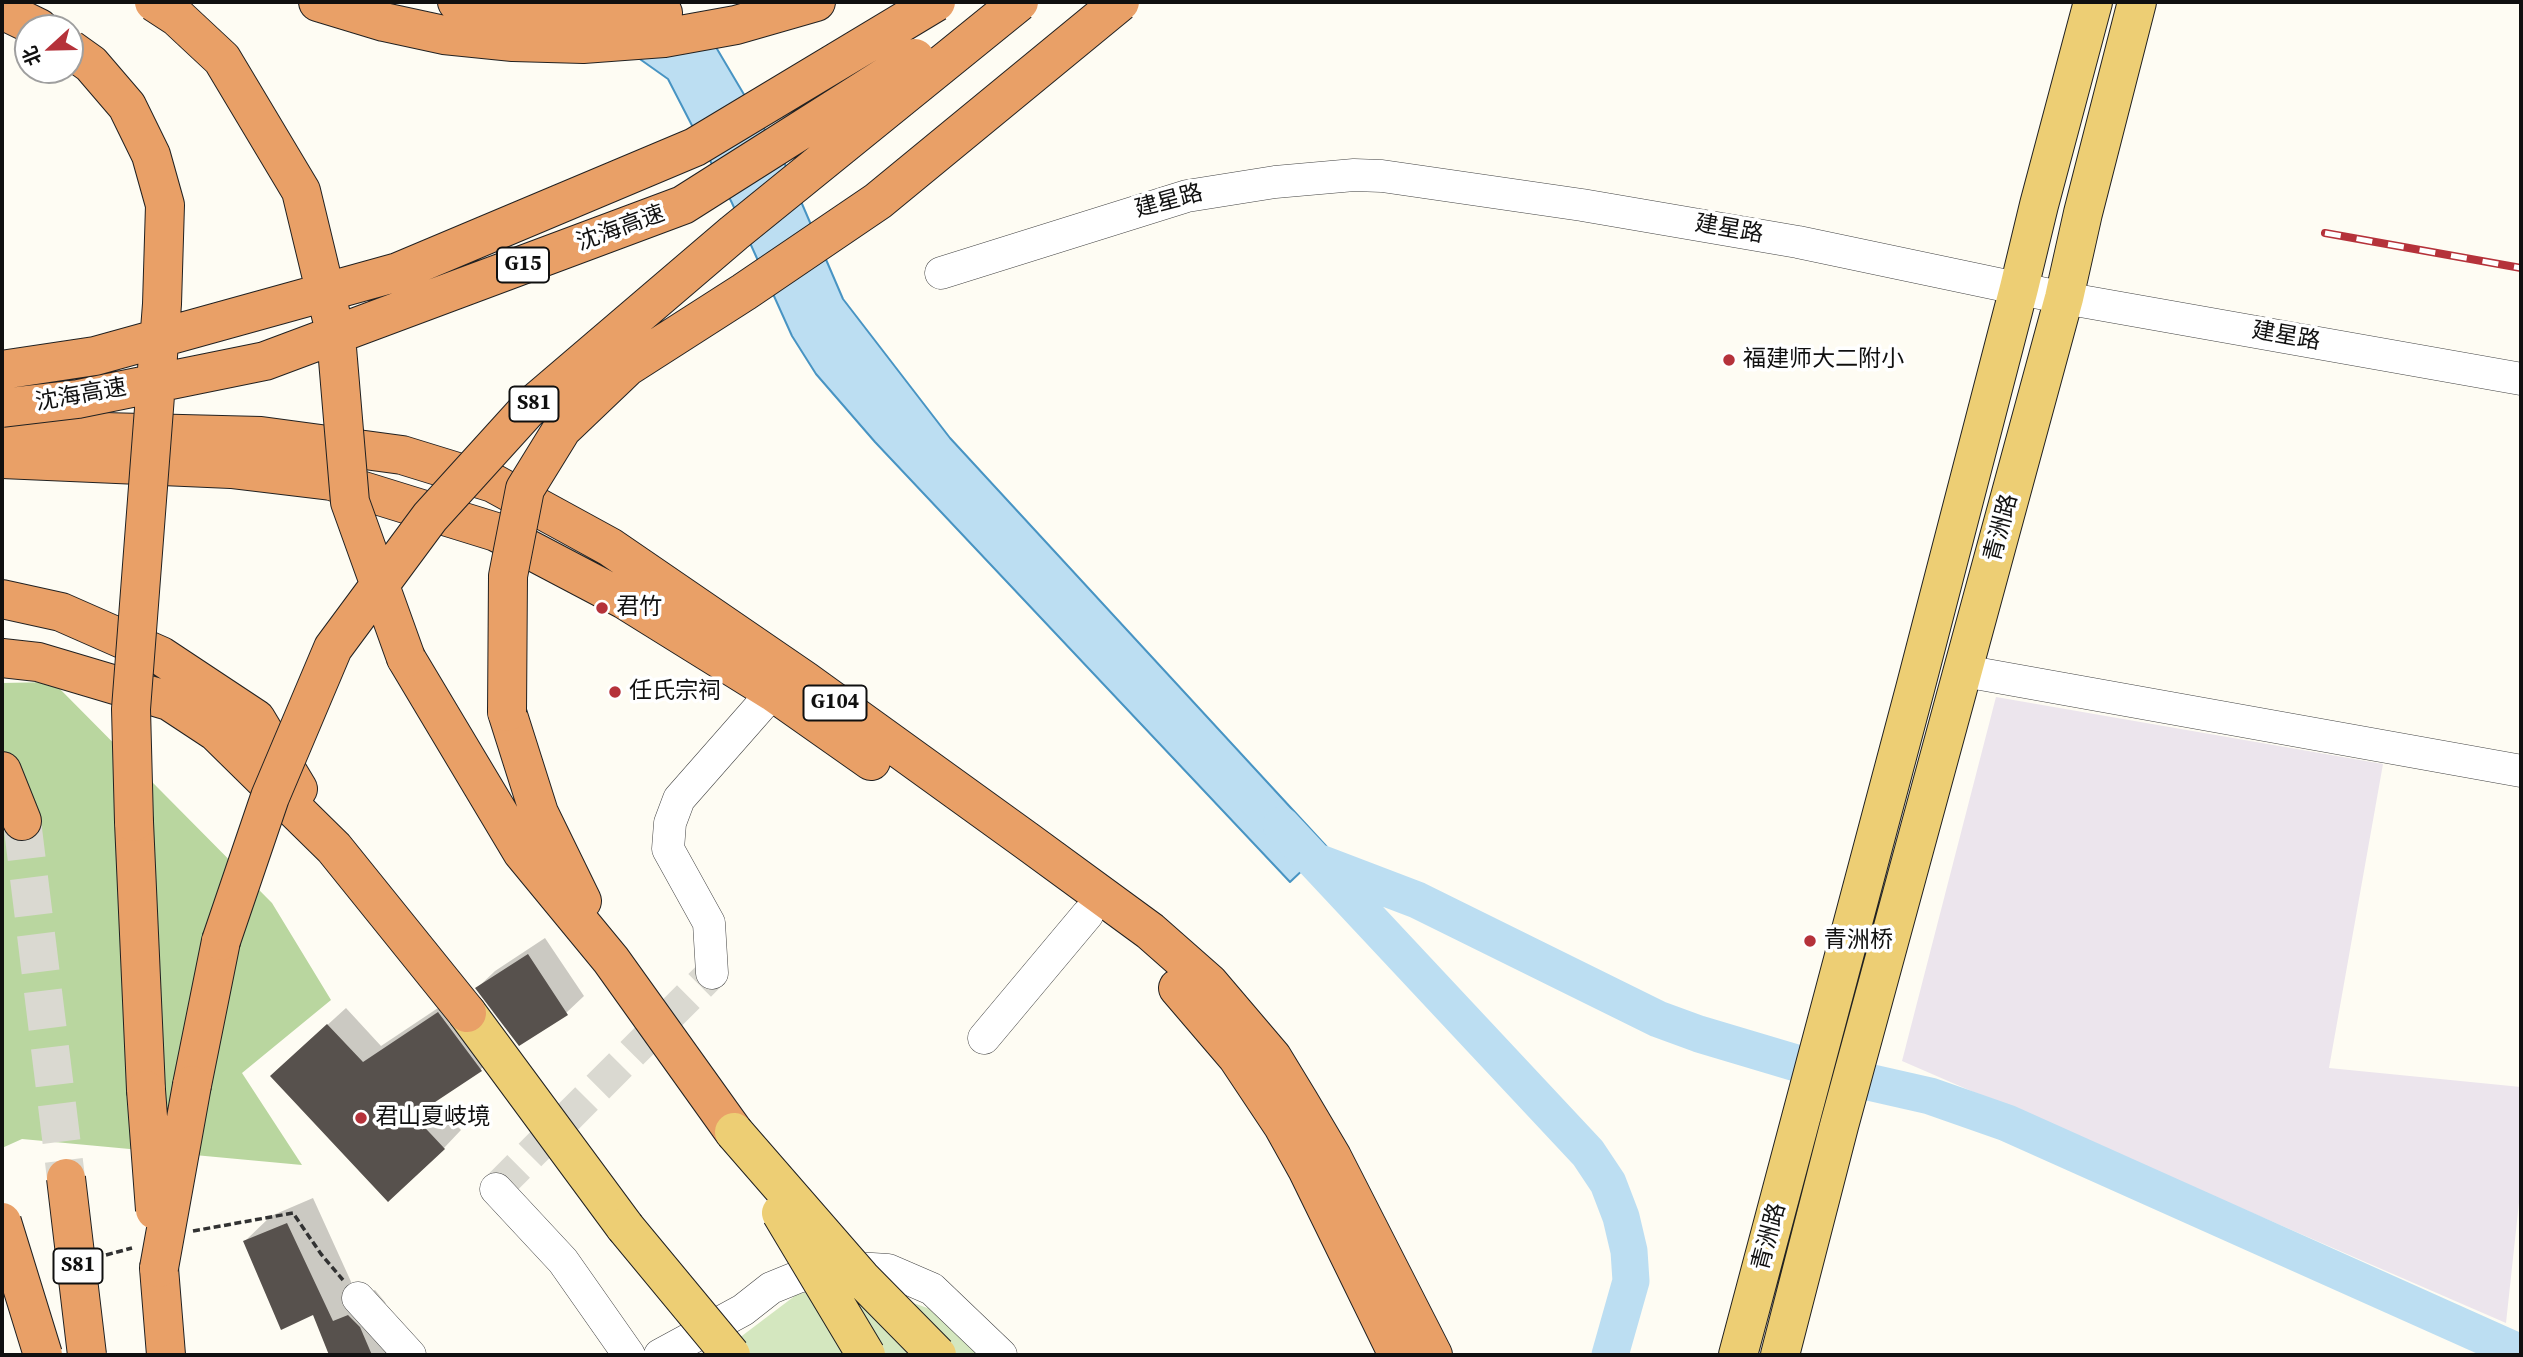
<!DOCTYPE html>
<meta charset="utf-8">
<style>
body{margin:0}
#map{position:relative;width:2523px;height:1357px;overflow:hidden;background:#fefcf3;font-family:"Source Serif 4","Noto Sans SC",serif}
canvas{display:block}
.frame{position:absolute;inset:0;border:4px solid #101010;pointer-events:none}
.north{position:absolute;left:14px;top:14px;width:70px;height:70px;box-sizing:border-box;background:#fff;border:2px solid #9f9f9f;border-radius:50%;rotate:248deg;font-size:19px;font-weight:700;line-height:28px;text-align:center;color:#101010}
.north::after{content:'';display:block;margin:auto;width:24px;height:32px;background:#b5323a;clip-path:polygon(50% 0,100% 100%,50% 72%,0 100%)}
</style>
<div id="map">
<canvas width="2523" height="1357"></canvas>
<div class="frame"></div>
<div class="north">北</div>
</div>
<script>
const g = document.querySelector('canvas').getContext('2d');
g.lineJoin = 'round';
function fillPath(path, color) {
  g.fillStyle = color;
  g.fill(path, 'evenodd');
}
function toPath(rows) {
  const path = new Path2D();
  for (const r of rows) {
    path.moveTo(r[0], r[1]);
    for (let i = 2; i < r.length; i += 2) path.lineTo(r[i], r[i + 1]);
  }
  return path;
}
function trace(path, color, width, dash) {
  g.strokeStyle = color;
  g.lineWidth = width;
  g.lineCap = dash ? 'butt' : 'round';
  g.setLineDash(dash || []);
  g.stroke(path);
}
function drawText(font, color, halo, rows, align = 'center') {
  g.font = font + ' "Source Serif 4","Noto Sans SC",serif';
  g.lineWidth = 7;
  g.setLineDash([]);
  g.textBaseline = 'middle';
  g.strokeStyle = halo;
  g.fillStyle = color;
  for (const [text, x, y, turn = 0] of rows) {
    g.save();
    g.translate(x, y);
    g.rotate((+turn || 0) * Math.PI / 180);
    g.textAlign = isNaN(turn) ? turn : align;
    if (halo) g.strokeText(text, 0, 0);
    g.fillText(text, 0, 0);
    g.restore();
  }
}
const industrial = toPath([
 [1996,697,2383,764,2329,1068,2521,1087,2521,1184,2506,1323,1902,1061]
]);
const green = toPath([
 [850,1281,936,1311,980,1355,718,1354,796,1295]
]);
const forest = toPath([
 [53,682,272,903,331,1000,242,1073,302,1165,22,1139,2,1148,2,683]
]);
const water = toPath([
 [562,4,707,32,784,162,843,299,950,438,1327,847,1290,882,875,442,816,374,792,336,732,203,668,79,562,4]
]);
const shadow = toPath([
 [545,938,584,996,566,1013,477,988,495,971],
 [456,996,498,1052,481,1069,433,1101,461,1130,444,1148,290,1059,346,1008,381,1046],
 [313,1198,358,1297,375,1290,385,1302,407,1355,331,1355,314,1313,245,1241,271,1216]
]);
const river = toPath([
 [1281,825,1588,1153,1608,1183,1621,1217,1629,1251,1631,1281,1610,1355],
 [1320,863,1417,900,1658,1019,1699,1034,1833,1074,1930,1096,2007,1123,2521,1353]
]);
const building = toPath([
 [528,954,568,1015,519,1046,475,988],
 [438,1012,482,1071,414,1116,445,1149,388,1202,270,1076,327,1024,363,1062],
 [287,1223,333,1321,348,1315,360,1327,372,1355,329,1355,313,1315,281,1330,243,1241]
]);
const minorTunnel = toPath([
 [496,1189,712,973]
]);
const highwayTunnel = toPath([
 [22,821,66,1178]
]);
const path = toPath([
 [193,1231,293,1213,321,1254,343,1280],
 [106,1255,132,1248]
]);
const minor = toPath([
 [941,273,1187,196,1275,182,1354,175,1382,176,1582,205,1798,242,2064,298,2521,379],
 [1964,671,2521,771],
 [712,973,709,923,668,849,670,823,679,799,773,692],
 [984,1038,1087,915],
 [496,1189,563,1261,629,1355],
 [358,1298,410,1355],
 [660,1355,743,1310,771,1288,798,1277,840,1267,888,1270,932,1289,1001,1355]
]);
const major = toPath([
 [467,1013,625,1227],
 [1738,1355,1915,689,2019,288,2039,205,2093,2],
 [1780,1355,1839,1126,2064,298,2083,213,2137,2]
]);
const highway = toPath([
 [318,2,384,22,444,35,513,42,583,44,664,38,736,25,816,2],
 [457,2,548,12,621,16,663,13],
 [2,10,39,28],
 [2,426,25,430,261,436,402,455,493,483,610,547,804,680,1027,841,1150,931,1209,983,1272,1057,1300,1103,1332,1157,1433,1355],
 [2,459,231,469,331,481,496,532,625,600,773,692,871,761],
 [2,599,61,612,161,656,256,719,298,789],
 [2,658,38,662,169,701,216,732,334,848,467,1013],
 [406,658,522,852,611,960,734,1132],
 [507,712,539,813,582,901],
 [2,771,22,821],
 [134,822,146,1090],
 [1178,988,1237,1057,1283,1126,1307,1169,1398,1355],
 [192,1085,221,941],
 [159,1268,166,1355]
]);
const rail = toPath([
 [2325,233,2521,268]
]);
const majorBridge = toPath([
 [734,1132,861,1278,937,1355],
 [781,1213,866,1355],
 [625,1227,731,1355]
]);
const highwayBridge = toPath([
 [154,2,177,17,222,59,301,191,336,336,350,502,406,658],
 [70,49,91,64,127,106,151,155,165,205,162,304,131,709,134,822],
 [2,370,95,356,398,272,695,147,936,2],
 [2,408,78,399,265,361,683,205,915,58],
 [507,712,508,576,525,489,562,429,627,367,744,292,878,201,1120,2],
 [221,941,270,797,333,648,430,517,528,409,734,233,1019,2],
 [146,1090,155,1210],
 [66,1178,87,1355],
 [2,1222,43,1355],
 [159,1268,192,1085]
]);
const markers = [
 [1729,360,7,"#b5323a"],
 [602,608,7,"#b5323a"],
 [615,692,7,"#b5323a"],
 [1810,941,7,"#b5323a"],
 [361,1118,7,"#b5323a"]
];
const shields = [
 [523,265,52],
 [534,404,49],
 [835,703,63],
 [78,1266,49]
];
const shieldNames = [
 ["G15",523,265],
 ["S81",534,404],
 ["G104",835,703],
 ["S81",78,1266]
];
const streetNames = [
 ["建星路",1169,202,-15],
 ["沈海高速",621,229,-20],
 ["建星路",1729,230,10],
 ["建星路",2286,337,10],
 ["沈海高速",81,396,-10],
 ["青洲路",2002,528,-75],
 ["青洲路",1770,1237,-75]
];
const poiNames = [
 ["福建师大二附小",1743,360],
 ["君竹",616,608],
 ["任氏宗祠",629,692],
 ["青洲桥",1824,941],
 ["君山夏岐境",375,1118]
];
fillPath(industrial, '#ece5ed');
fillPath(green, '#d4e7bf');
fillPath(forest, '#b9d69f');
fillPath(water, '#bcdef2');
trace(water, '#4894c3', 2);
fillPath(shadow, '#0003');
trace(river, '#bcdef2', 37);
fillPath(building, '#57514d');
trace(minorTunnel, '#dad9d1', 32, [32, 16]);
trace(highwayTunnel, '#dad9d1', 38, [38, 19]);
trace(minor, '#434343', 33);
trace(major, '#212121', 40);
trace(highway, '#212121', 40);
trace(path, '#323232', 3.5, [7, 3.5]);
trace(minor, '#fff', 32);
trace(major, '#edce74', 38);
trace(highway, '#e9a067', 38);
trace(rail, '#b5323a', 8);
trace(rail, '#fff', 5, [16]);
trace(majorBridge, '#212121', 40, []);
trace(highwayBridge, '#212121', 40, []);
trace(majorBridge, '#edce74', 38);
trace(highwayBridge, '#e9a067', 38);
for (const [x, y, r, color] of markers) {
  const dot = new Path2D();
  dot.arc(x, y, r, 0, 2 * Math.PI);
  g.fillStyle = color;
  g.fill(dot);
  trace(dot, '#fff', 2.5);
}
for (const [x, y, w] of shields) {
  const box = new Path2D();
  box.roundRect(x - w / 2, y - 17.5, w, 35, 5);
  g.fillStyle = '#fff';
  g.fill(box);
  trace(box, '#101010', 2);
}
drawText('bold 21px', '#101010', null, shieldNames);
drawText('23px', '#101010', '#fff', streetNames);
drawText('23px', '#101010', '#fff', poiNames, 'left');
</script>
